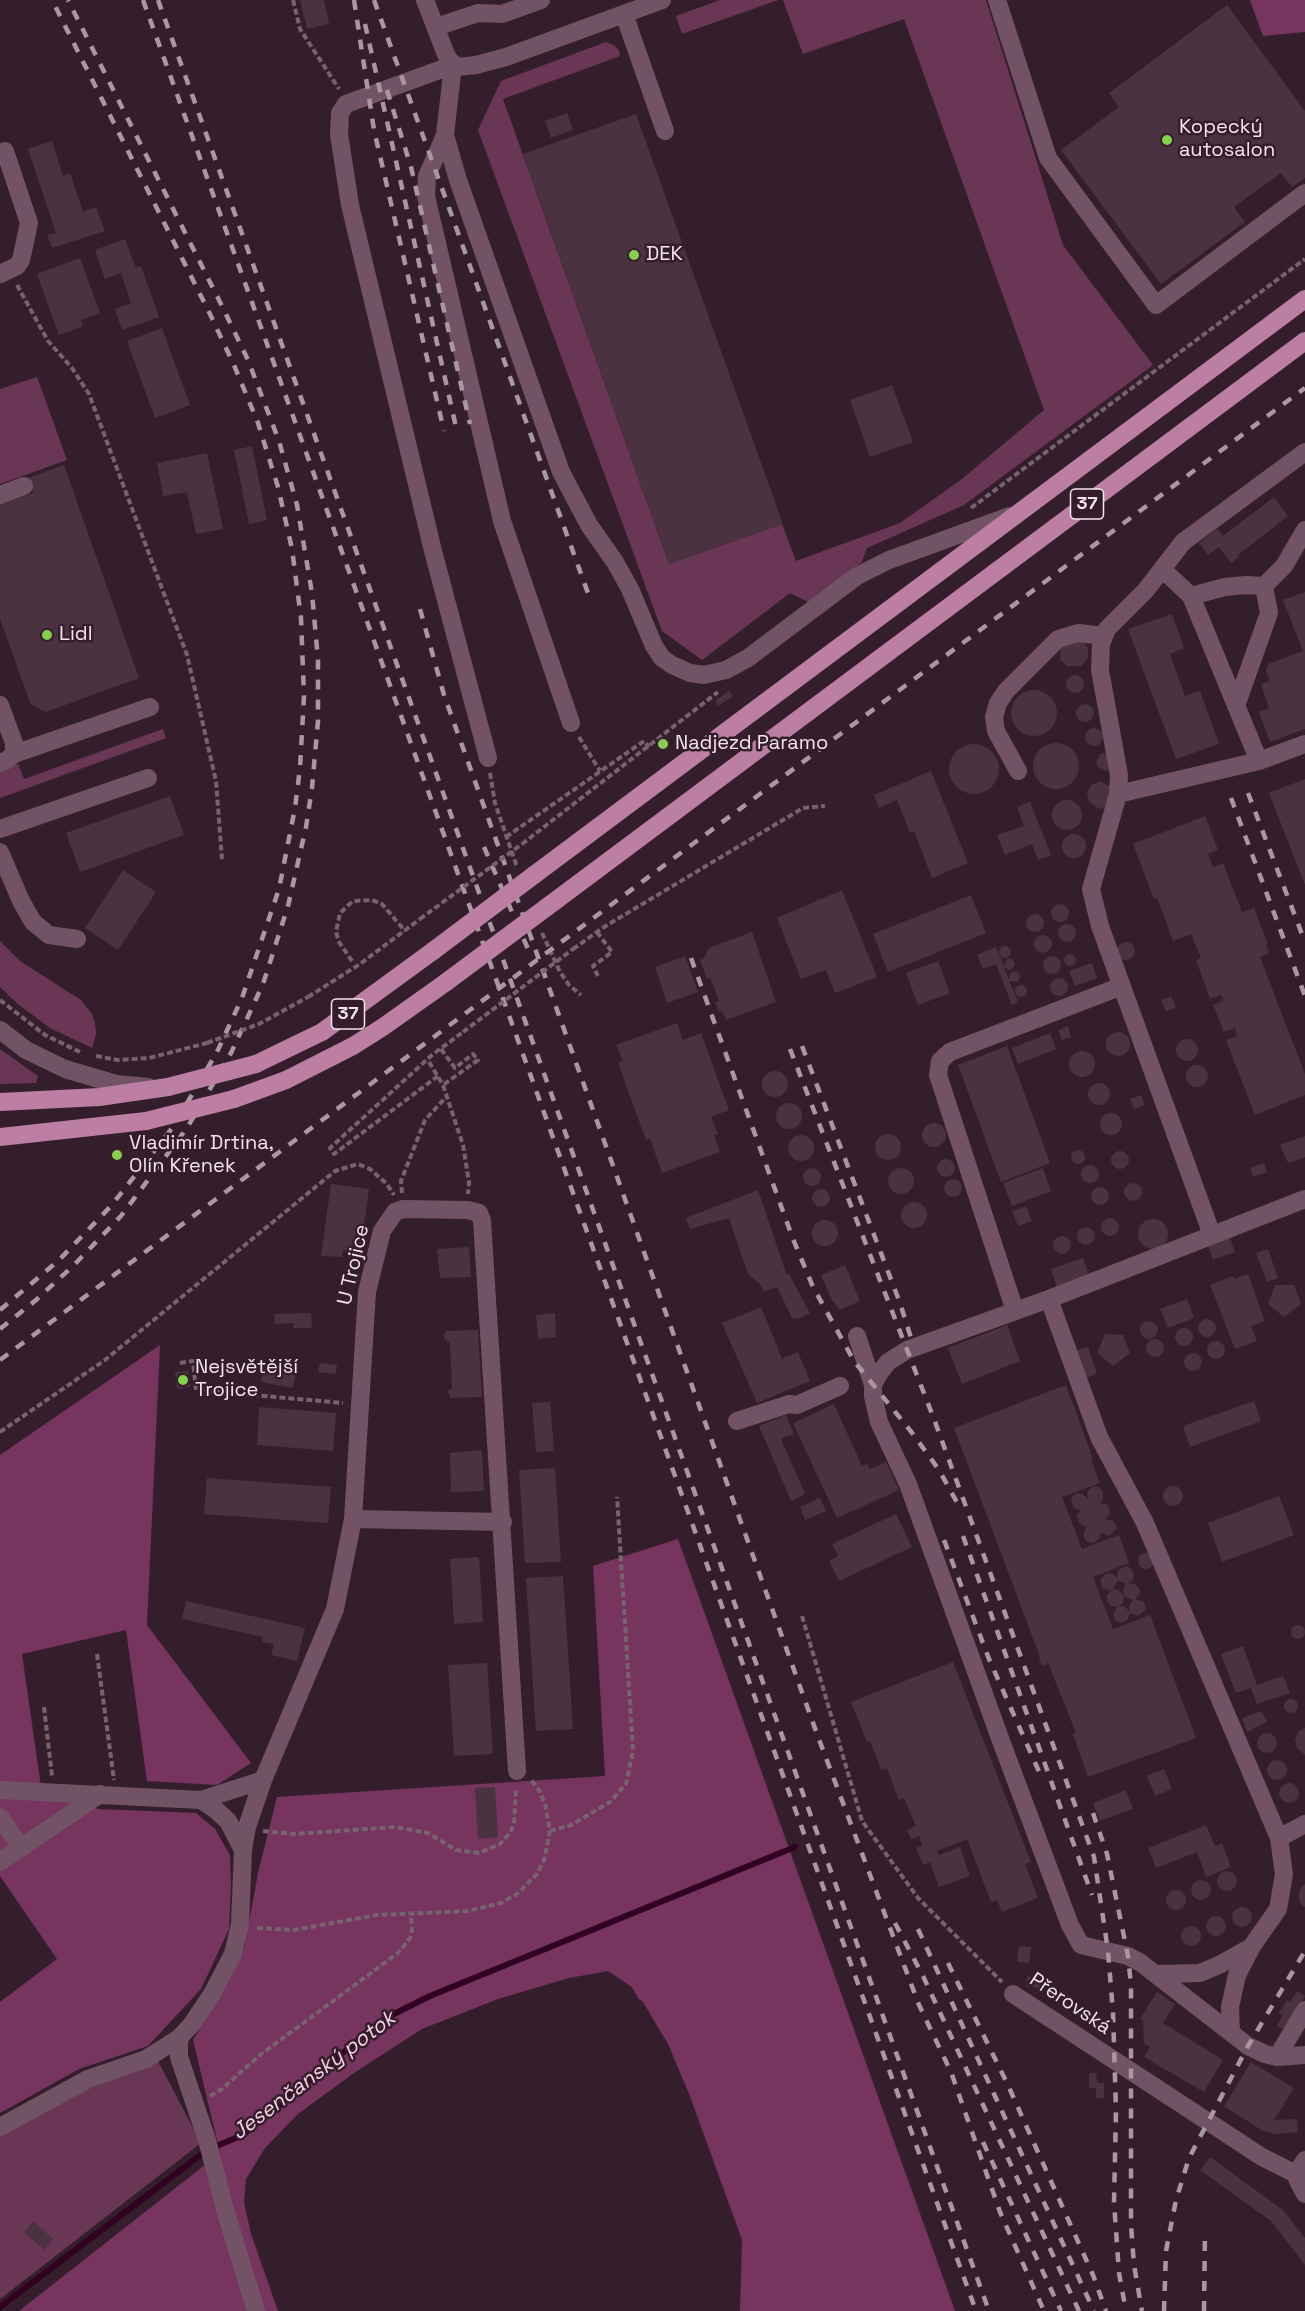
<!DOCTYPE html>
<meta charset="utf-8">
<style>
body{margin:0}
canvas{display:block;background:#341e2b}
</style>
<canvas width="1305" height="2311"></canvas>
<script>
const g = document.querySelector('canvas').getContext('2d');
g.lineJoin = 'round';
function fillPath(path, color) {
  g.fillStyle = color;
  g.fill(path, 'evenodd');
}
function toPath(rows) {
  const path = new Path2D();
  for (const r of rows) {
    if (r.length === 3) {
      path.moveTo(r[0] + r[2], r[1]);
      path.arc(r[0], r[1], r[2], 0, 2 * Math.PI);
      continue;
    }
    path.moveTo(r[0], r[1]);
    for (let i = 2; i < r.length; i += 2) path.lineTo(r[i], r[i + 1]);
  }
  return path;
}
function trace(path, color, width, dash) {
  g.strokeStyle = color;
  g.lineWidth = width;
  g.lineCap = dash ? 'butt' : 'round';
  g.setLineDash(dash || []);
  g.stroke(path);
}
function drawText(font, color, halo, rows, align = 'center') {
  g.font = font + ' "Space Grotesk",sans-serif';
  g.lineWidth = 5;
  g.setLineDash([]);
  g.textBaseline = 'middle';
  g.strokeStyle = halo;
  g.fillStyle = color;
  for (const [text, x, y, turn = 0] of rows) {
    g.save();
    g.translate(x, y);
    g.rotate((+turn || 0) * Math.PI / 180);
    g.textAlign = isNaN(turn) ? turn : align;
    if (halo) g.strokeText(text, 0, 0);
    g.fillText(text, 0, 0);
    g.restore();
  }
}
const green = toPath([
 [720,0,778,0,682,34,676,16],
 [783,0,986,0,1063,245,1153,365,964,505,867,548,862,562,808,602,790,593,702,660,662,631,478,130,501,81,606,42,615,46,619,51,620,56,503,99,669,564,782,524,796,561,900,523,962,479,1044,410,904,19,803,54],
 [37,377,67,460,0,484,0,389],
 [163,729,166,738,0,798,0,771,18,764,24,779],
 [0,941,20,961,81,1000,92,1014,95,1023,96,1034,92,1048,50,1028,19,1005,0,987],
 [0,1049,38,1076,36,1083,0,1084],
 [158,2061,201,2143,0,2299,0,2135,86,2084]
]);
const forest = toPath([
 [1250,0,1305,0,1305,32,1263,36],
 [160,1345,147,1625,251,1763,217,1785,147,1781,126,1630,22,1654,41,1787,98,1809,196,1813,215,1829,230,1855,231,1886,229,1929,201,1989,148,2046,79,2069,0,2113,0,2002,57,1959,0,1876,0,1455],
 [678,1539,955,2311,740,2311,742,2240,690,2096,668,2044,643,2002,638,1998,632,1987,608,1971,569,1978,498,1999,422,2029,354,2073,298,2114,265,2148,246,2179,244,2203,251,2234,278,2311,19,2311,220,2153,193,2040,227,1985,244,1949,258,1873,277,1797,605,1776,593,1566]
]);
const stream = toPath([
 [0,2307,207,2150,243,2135,384,2019,430,1996,795,1847]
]);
const building = toPath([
 [300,0,324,0,329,24,307,29],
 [1227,5,1305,111,1305,178,1292,187,1281,173,1234,207,1245,222,1161,284,1061,150,1119,107,1109,93],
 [567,113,573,130,551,138,545,121],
 [636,114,783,524,669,564,523,154],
 [52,141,63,176,70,173,83,212,96,207,105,231,52,248,47,235,56,233,28,149],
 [125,239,136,268,141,266,159,317,122,330,115,309,131,303,121,273,105,279,95,250],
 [80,258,100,313,81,320,83,326,59,335,37,274],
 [162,328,190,405,155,418,127,341],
 [892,385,913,442,870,457,850,400],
 [252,446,267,520,249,524,234,450],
 [207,453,223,529,196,534,187,492,163,496,157,463],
 [64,465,139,678,46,712,31,705,0,619,0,505,33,493,28,478],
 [1274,497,1288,516,1238,555,1239,557,1231,563,1219,547,1208,555,1199,543,1217,529,1223,536],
 [1305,592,1305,729,1270,742,1259,712,1269,708,1261,684,1270,681,1266,672,1268,664,1303,651,1283,600],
 [1172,614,1184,648,1170,654,1185,696,1200,691,1219,744,1176,759,1128,629],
 [1083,641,1088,648,1088,658,1081,666,1067,666,1060,659,1061,644],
 [1075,684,9],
 [1034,713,23],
 [729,691,733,696,718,706,715,701],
 [1085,713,9],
 [1094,737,9],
 [1056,766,23],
 [974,769,25],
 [1105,753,1108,754,1109,770,1107,771,1098,767,1096,762,1100,754],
 [931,771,968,863,932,878,914,831,910,833,897,800,879,808,874,795],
 [1305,779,1305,885,1269,793],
 [1100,781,1111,787,1108,806,1100,809,1089,802,1087,793,1091,785],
 [170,796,184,835,80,872,66,833],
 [1067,815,15],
 [1030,802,1051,855,1038,860,1032,844,1005,855,997,835,1024,826,1017,807],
 [1205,816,1218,850,1208,854,1213,867,1223,863,1242,912,1254,908,1268,944,1266,945,1269,953,1260,957,1305,1074,1305,1095,1255,1115,1226,1040,1237,1036,1235,1028,1224,1032,1213,1005,1224,1000,1221,995,1210,999,1196,960,1201,958,1191,934,1173,941,1157,898,1154,899,1133,844],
 [1074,846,12],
 [123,870,156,892,118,950,85,928],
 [842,890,877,977,835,993,826,970,801,979,777,918],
 [971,895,986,933,888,972,873,934],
 [1060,913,9],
 [1035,923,9],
 [1067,933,9],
 [752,932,776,1002,726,1020,722,1011,719,1012,715,1002,719,1001,710,977,707,979,700,960,704,958,709,948],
 [1043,944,9],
 [1126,951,9],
 [1005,952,6],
 [996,947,1004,966,1008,958,1012,959,1015,963,1013,969,1009,970,1004,967,1009,980,1010,974,1013,971,1018,972,1020,976,1018,982,1009,981,1018,1002,1012,1005,996,964,983,969,977,955],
 [1070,960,6],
 [685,956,698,992,667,1003,655,967],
 [1052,965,9],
 [938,961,950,993,918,1005,906,973],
 [1092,963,1097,978,1075,986,1069,971],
 [1059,987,9],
 [1021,991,6],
 [1171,996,1176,1008,1166,1011,1161,1000],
 [677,1023,683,1040,701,1033,729,1110,711,1117,718,1134,714,1135,720,1152,662,1173,650,1138,646,1140,618,1063,623,1061,616,1045],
 [1068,1026,1071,1037,1062,1040,1058,1030],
 [1118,1044,12],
 [1050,1033,1056,1049,1018,1064,1012,1048],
 [1187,1050,11],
 [1007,1046,1050,1163,1001,1182,958,1065],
 [1082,1064,13],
 [1197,1076,11],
 [775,1084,13],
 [1099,1094,11],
 [1141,1095,1145,1105,1134,1109,1130,1099],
 [789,1116,13],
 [1111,1124,11],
 [934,1135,12],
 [888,1147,13],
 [801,1148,13],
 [1305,1136,1305,1157,1288,1163,1280,1145],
 [1078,1157,7],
 [1120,1160,9],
 [946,1168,9],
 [1264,1163,1267,1172,1253,1177,1250,1168],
 [1090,1174,9],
 [901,1181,13],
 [812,1177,9],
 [1043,1168,1051,1191,1012,1206,1003,1183],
 [953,1188,9],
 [1133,1192,9],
 [331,1184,369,1189,360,1253,343,1250,342,1257,321,1256],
 [1100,1196,9],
 [821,1198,9],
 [758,1190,786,1273,789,1274,810,1313,798,1319,792,1318,777,1287,764,1291,760,1284,748,1274,729,1218,690,1229,686,1218],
 [914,1215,13],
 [1026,1206,1032,1221,1018,1226,1012,1211],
 [1110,1227,9],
 [1153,1234,15],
 [825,1233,13],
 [1086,1236,9],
 [1062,1245,9],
 [1230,1238,1235,1252,1213,1260,1208,1246],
 [469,1247,471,1277,440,1278,437,1249],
 [1268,1249,1278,1278,1267,1282,1256,1253],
 [1083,1258,1089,1275,1057,1287,1051,1269],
 [845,1265,860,1301,840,1310,832,1300,821,1275],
 [1248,1274,1265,1321,1251,1326,1257,1341,1235,1349,1210,1285,1233,1276,1235,1279],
 [1275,1285,1294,1285,1301,1304,1284,1317,1268,1304],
 [1187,1299,1194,1318,1168,1328,1160,1309],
 [761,1307,782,1359,798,1352,810,1381,757,1403,722,1323],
 [311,1313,312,1328,293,1328,294,1323,275,1324,274,1314],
 [555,1313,556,1337,538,1339,536,1315],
 [1207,1328,9],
 [1149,1330,9],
 [1007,1325,1020,1361,962,1384,948,1348],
 [1184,1337,9],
 [478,1330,482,1397,450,1398,448,1391,452,1388,450,1343,444,1339,444,1334,446,1331],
 [1105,1334,1123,1335,1130,1353,1113,1366,1097,1353],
 [1155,1348,9],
 [1216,1350,9],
 [1088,1347,1097,1374,1082,1379,1073,1352],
 [1193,1362,9],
 [320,1363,337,1365,336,1374,318,1372],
 [264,1365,296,1370,293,1388,261,1382],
 [188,1371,190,1387,177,1389,175,1372],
 [1066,1385,1093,1459,1091,1460,1100,1483,1062,1497,1082,1549,1119,1535,1129,1563,1093,1577,1113,1629,1150,1615,1196,1738,1088,1777,1073,1734,1076,1733,1048,1663,1042,1666,1039,1658,1040,1657,954,1428],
 [1254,1401,1261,1421,1190,1447,1183,1426],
 [550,1402,554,1451,536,1452,532,1403],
 [834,1404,862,1466,867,1464,870,1469,886,1462,899,1490,837,1518,793,1423],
 [259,1407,336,1413,333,1451,257,1445],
 [786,1415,794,1434,781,1439,805,1494,791,1501,759,1426],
 [482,1450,484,1491,451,1492,450,1453],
 [555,1468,561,1562,525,1563,519,1470],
 [207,1478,331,1487,328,1523,204,1514],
 [1093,1486,1099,1487,1103,1492,1103,1500,1099,1503,1108,1505,1110,1513,1105,1519,1114,1521,1117,1529,1109,1536,1101,1533,1099,1539,1093,1543,1087,1542,1084,1538,1084,1532,1087,1527,1081,1525,1078,1521,1077,1515,1081,1510,1075,1509,1071,1502,1072,1497,1077,1493,1083,1494,1088,1500,1087,1492],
 [1173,1496,10],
 [1279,1496,1294,1535,1222,1562,1208,1523],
 [820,1498,826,1511,805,1520,800,1507],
 [896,1514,912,1547,839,1581,829,1561,838,1556,832,1544],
 [1146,1561,8],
 [479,1557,483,1622,454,1624,450,1559],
 [1126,1566,1131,1569,1134,1574,1133,1580,1128,1583,1135,1584,1139,1588,1140,1593,1135,1599,1144,1602,1146,1609,1138,1616,1130,1613,1127,1621,1120,1623,1115,1620,1113,1615,1117,1607,1111,1606,1107,1601,1107,1595,1111,1591,1102,1588,1100,1579,1107,1573,1113,1574,1117,1578,1118,1570],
 [1118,1580,1126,1584,1123,1589,1125,1597,1133,1600,1129,1605,1129,1611,1125,1607,1119,1606,1123,1603,1124,1596,1119,1590,1113,1589],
 [563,1576,573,1729,536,1731,526,1578],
 [186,1601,305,1628,297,1661,271,1655,274,1644,262,1642,263,1637,182,1619],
 [1298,1632,7],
 [1243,1646,1257,1685,1283,1676,1290,1693,1257,1704,1251,1688,1236,1693,1221,1654],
 [953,1662,1031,1862,1025,1864,1038,1898,1002,1912,997,1900,991,1902,967,1839,937,1851,939,1855,960,1847,970,1876,939,1887,930,1862,923,1865,916,1848,922,1845,919,1836,911,1839,907,1830,916,1826,904,1798,899,1800,887,1768,881,1770,870,1741,867,1742,851,1702],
 [487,1663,493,1754,454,1756,448,1665],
 [1291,1706,7],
 [1261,1711,1267,1721,1265,1723,1247,1732,1242,1718],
 [1305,1728,1305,1755,1297,1748,1295,1739,1299,1731],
 [1267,1743,10],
 [1277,1770,10],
 [1164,1769,1172,1789,1155,1796,1147,1776],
 [1289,1793,10],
 [495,1787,498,1837,478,1839,475,1788],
 [1126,1790,1133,1809,1100,1821,1093,1803],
 [1206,1825,1215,1846,1222,1843,1231,1867,1206,1877,1197,1852,1156,1868,1148,1848],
 [1227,1881,10],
 [1201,1890,10],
 [1305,1884,1305,1907,1301,1904,1298,1896,1301,1888],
 [1176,1900,10],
 [1242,1917,10],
 [1216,1926,10],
 [1191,1936,10],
 [1019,1946,1031,1947,1029,1963,1017,1962],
 [1027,1976,1047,1979,1045,1989,1026,1986],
 [1297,1991,1305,1996,1286,2031,1277,2026,1283,2015,1279,2013,1287,2000,1290,2002],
 [1157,1992,1175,2004,1163,2023,1223,2060,1204,2092,1144,2057,1150,2047,1144,2043,1143,2020,1140,2019],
 [1251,2062,1294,2088,1274,2120,1297,2119,1298,2132,1275,2134,1263,2131,1224,2106],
 [1089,2073,1096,2073,1097,2083,1104,2083,1104,2098,1096,2098,1096,2088,1089,2088],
 [1210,2157,1283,2210,1305,2238,1305,2265,1271,2221,1200,2170],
 [33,2221,53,2239,44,2250,24,2232]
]);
const path = toPath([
 [293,0,300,29,339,89],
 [17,285,48,341,72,368,89,394,187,655,216,781,222,859],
 [971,508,1305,259],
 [579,737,600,771],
 [490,773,495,803,517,867],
 [506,837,644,741,649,747],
 [522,844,718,692],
 [597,932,612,952,593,966,598,976],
 [542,933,560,972,569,985,581,995],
 [573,949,604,927,803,808,825,806],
 [352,961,339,942,336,932,340,913,353,901,372,900,382,904,405,931],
 [308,997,360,964,420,919],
 [0,1000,45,1035,80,1052],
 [441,1049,455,1068,473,1054,478,1060,443,1085],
 [96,1056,118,1060,149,1058,207,1043],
 [429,1062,443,1085,463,1145,469,1182,468,1194],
 [438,1076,334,1154,330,1148,432,1055,463,1032],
 [402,1193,401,1181,425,1120,447,1096],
 [180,1363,193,1361,196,1390,343,1403],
 [0,1432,105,1360,335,1171,358,1164,370,1169,387,1184,394,1195],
 [802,1616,862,1821,918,1898,1002,1982],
 [97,1654,114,1780],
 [44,1707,52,1776],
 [263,1831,294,1834,395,1827,428,1833,456,1850,479,1853,500,1844,510,1833,514,1824,516,1789],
 [550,1831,571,1825,610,1802,626,1784,633,1751,617,1497],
 [257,1928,294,1930,377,1915,468,1911,501,1903,517,1894,537,1874,544,1860,550,1831,545,1804,539,1790,531,1780],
 [210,2096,222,2089,260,2055,398,1953,410,1938,412,1930,411,1913]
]);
const minor = toPath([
 [425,0,445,52,449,60,457,67,476,65,506,57,662,0],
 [997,0,1048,158,1156,305,1305,193],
 [624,14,665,131],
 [436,27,478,13,502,14,541,0],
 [445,135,458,180,561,472,589,525,615,562,630,589,654,646,662,658,672,665,690,673,704,675,726,670,748,658,857,576,889,560,1010,516],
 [0,274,17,266,21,260,29,223,5,151],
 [0,495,24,486],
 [1162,569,1191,596,1259,761],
 [1191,596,1225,587,1246,585,1264,586],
 [0,705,14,743,14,754],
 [1236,706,1269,613,1264,586,1284,566,1305,530],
 [488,758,433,551,350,205,339,134,340,113,346,104,453,65,445,135,427,176,426,196,502,521,571,723],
 [0,763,7,760,14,754,150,707],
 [1018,771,996,731,994,717,998,703,1006,691,1058,639,1078,633,1104,636],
 [1118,794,1259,761,1305,744],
 [0,829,148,778],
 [0,852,21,901,33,922,49,935,77,939],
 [0,1030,26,1050,65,1069,116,1084,148,1087],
 [1212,1235,1100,926,1091,889,1118,794,1119,775,1100,670,1101,644,1107,629,1146,590,1183,542,1305,452],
 [1049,1299,1099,1437,1145,1523,1279,1838,1284,1874,1278,1909,1252,1946,1237,1975,1230,2007,1231,2031],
 [1015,1311,938,1075,940,1061,950,1052,1122,986],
 [857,1336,873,1385,873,1396,879,1422,908,1484,1001,1741,1070,1925,1081,1945,1128,1956,1141,1963,1248,2046,1265,2054,1277,2057,1305,2055],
 [873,1385,878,1375,888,1362,907,1350,1049,1299,1305,1199],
 [737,1421,789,1404,797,1405,840,1386],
 [353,1519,503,1522],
 [0,1790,201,1800,263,1780],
 [201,1800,216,1810,228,1821,243,1850],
 [0,1817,21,1848],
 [1279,1838,1305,1824],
 [0,1862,100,1794],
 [1157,1974,1200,1973,1221,1964,1251,1947],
 [1013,1994,1262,2157,1296,2174],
 [1277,2057,1305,2010],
 [0,2127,88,2079,146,2059,179,2038],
 [1305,2160,1296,2174,1298,2181,1305,2194],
 [256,2311,226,2213,207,2140,179,2057,179,2038,192,2024,212,1994,233,1954,240,1924,243,1850,247,1827,263,1780,335,1609,353,1519,367,1292,382,1231,395,1212,403,1209,468,1210,479,1213,482,1221,517,1771]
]);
const major = toPath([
 [534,875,1305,299],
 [547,907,1305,341],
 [256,1064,322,1032,433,951],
 [234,1099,286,1080,353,1046,383,1027,445,983],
 [0,1102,99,1097,168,1087],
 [0,1137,146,1121]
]);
const rail = toPath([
 [143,0,976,2311],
 [158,0,989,2311],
 [354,0,374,130,444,431],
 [374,0,589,596],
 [365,24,456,427],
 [387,90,411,167,470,424],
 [420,609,444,695,817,1734,919,2005,951,2072,1000,2212,1044,2311],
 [1248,793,1305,942],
 [1231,798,1305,996],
 [484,847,528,949],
 [691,958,793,1239,813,1287,854,1361,913,1434,939,1470,959,1506],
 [802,1046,900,1303,912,1341],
 [790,1049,934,1419,1094,1857,1108,1951,1113,2012,1116,2111,1114,2202,1119,2273,1126,2311],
 [0,1310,58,1261,111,1206,173,1127,217,1052,242,998,279,889,295,808,300,768,304,696,301,618,292,549,278,487,258,423,234,365,209,312,52,0],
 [0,1329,36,1300,73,1266,121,1216,187,1128,231,1053,263,984,288,906,306,827,312,788,318,721,318,660,312,593,297,505,279,441,248,360,222,306,68,0],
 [0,1360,1305,388],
 [963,1536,1092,1895],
 [944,1540,989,1659,1041,1776],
 [1093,1813,1107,1854,1128,1956,1131,1985,1131,2225,1134,2265,1142,2311],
 [895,1923,923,1976,1079,2311],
 [918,1929,1094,2311],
 [948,1963,1007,2083,1093,2275,1106,2311],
 [983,2142,1061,2311],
 [1164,2311,1166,2251,1176,2200,1189,2158,1248,2046,1305,1951],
 [1204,2311,1205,2231]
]);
const pathBridge = toPath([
 [420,919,522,844],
 [463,1032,573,949],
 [207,1043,259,1024,308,997]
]);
const majorBridge = toPath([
 [433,951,534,875],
 [445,983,547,907],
 [168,1087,256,1064],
 [146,1121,234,1099]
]);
const markers = [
 [1167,140,6,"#86cf4c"],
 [634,255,6,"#86cf4c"],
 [47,635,6,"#86cf4c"],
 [663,744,6,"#86cf4c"],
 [117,1155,6,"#86cf4c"],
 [183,1380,6,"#86cf4c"]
];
const shields = [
 [1087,504,33],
 [348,1014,33]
];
const shieldNames = [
 ["37",1087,504],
 ["37",348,1014]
];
const poiNames = [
 ["Kopecký",1179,128],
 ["autosalon",1179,151],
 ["DEK",646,255],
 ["Lidl",59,635],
 ["Nadjezd Paramo",675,744],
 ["Vladimír Drtina,",129,1144],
 ["Olín Křenek",129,1167],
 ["Nejsvětější",195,1368],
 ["Trojice",195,1391]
];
const streetNames = [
 ["U Trojice",354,1265,-77],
 ["Přerovská",1070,2004,34]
];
const waterNames = [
 ["Jesenčanský potok",314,2076,-37]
];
fillPath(green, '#6a3656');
fillPath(forest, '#77345e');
trace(stream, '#300121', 6);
fillPath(building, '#4a3240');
trace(path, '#77636e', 4, [6, 3]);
trace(minor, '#725365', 18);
trace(major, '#bd7ea3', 18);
trace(rail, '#aa97a2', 4.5, [10, 10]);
trace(pathBridge, '#77636e', 4, [6, 3]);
trace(majorBridge, '#bd7ea3', 18);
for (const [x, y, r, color] of markers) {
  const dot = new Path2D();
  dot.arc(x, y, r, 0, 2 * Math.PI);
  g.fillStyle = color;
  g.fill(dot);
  trace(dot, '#341e2b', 2);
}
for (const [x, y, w] of shields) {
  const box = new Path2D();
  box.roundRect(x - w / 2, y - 15, w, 30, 4.5);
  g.fillStyle = '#341e2b';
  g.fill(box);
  trace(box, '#f5e5ee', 1.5);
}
drawText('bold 18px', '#f5e5ee', null, shieldNames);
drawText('20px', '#f5e5ee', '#341e2b', poiNames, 'left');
drawText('20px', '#f5e5ee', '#341e2b', streetNames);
drawText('italic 21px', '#fbd1e8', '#341e2b', waterNames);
</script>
